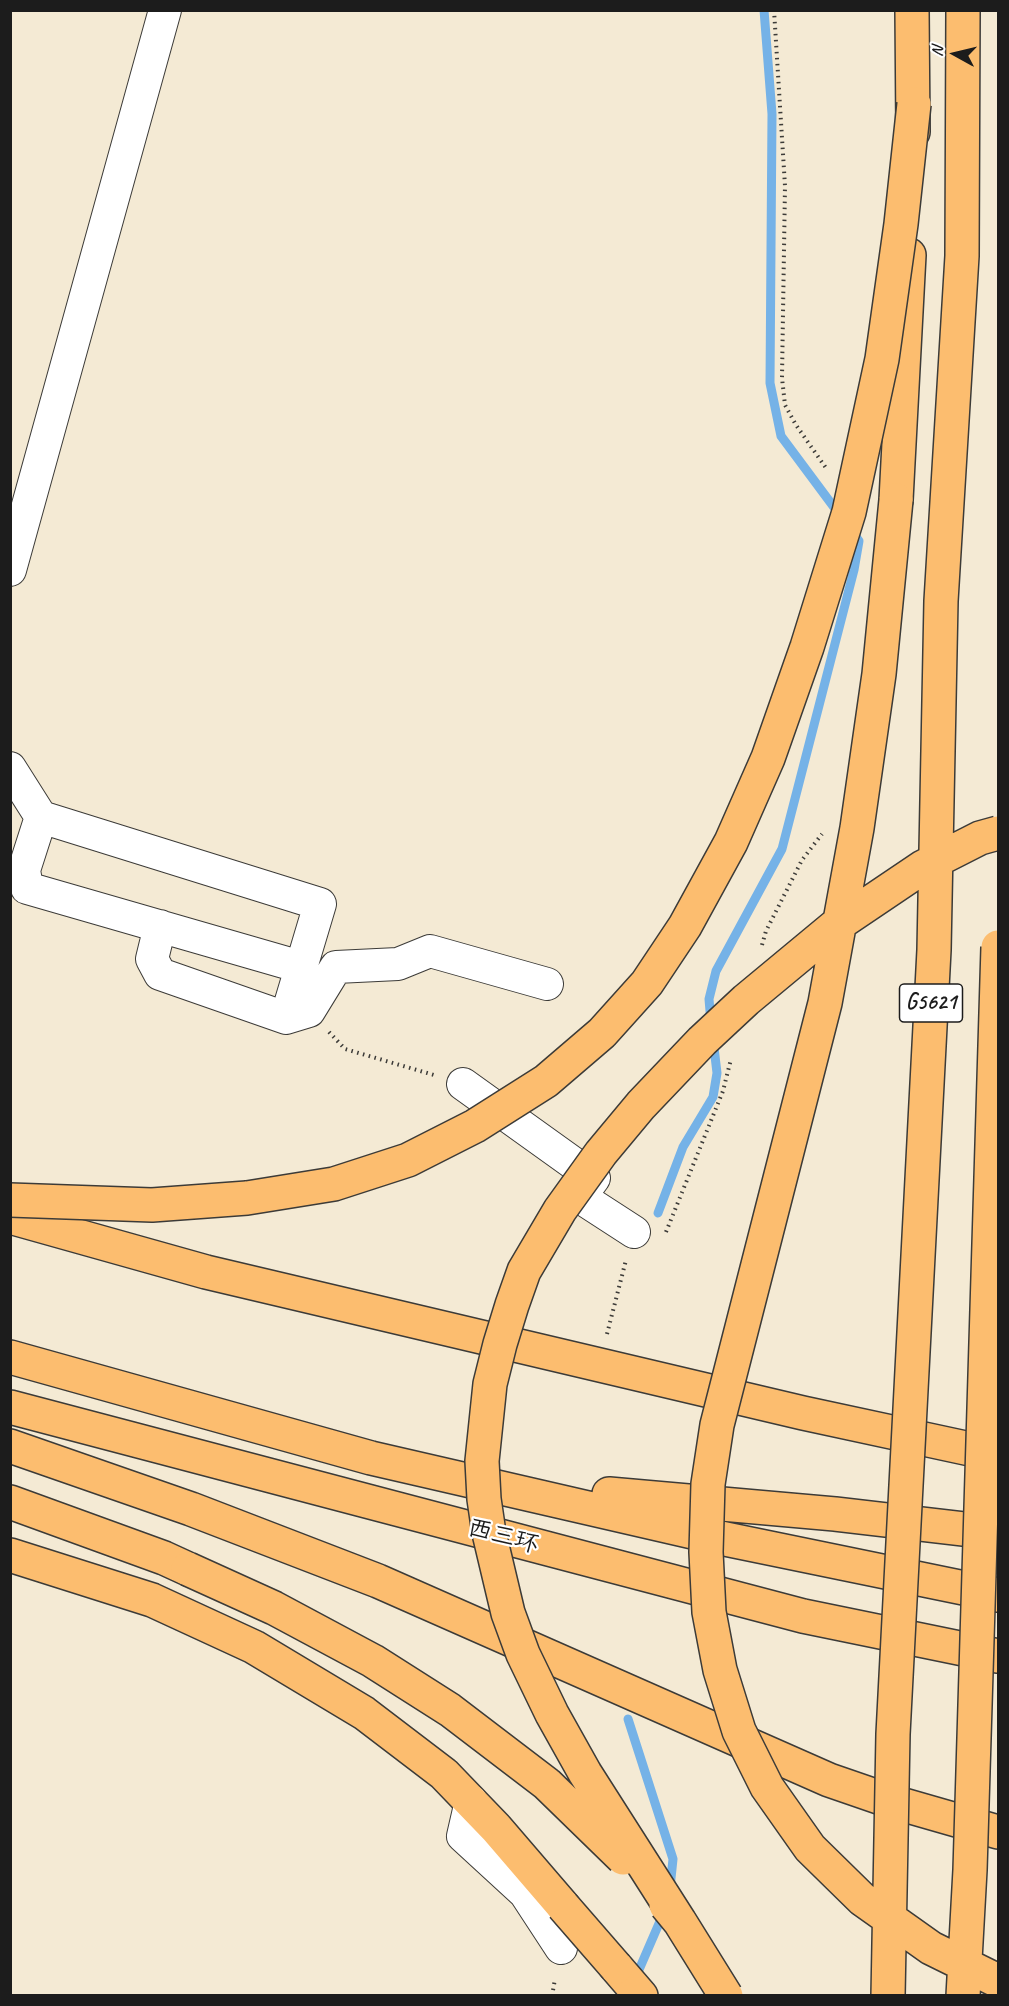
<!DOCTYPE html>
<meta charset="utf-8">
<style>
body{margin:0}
#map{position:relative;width:1009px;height:2006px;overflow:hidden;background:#f4ead4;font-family:Caveat,sans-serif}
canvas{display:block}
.frame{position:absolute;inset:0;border:12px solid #1c1c1c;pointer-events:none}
.north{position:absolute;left:925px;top:24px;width:60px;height:60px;-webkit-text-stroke:4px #fff;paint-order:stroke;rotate:278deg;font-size:16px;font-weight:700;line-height:24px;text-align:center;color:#1c1c1c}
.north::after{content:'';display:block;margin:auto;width:21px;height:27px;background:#1c1c1c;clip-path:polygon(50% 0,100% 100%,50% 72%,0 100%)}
</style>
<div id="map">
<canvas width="1009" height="2006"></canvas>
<div class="frame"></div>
<div class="north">N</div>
</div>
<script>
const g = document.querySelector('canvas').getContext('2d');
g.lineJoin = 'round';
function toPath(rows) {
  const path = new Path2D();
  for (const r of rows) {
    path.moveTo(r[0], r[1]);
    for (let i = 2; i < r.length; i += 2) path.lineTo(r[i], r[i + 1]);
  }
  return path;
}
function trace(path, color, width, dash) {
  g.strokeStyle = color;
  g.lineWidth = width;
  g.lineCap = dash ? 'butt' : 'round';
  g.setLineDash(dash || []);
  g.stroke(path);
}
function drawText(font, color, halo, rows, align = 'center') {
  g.font = font + ' Caveat,"LXGW WenKai TC",sans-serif';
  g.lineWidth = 4.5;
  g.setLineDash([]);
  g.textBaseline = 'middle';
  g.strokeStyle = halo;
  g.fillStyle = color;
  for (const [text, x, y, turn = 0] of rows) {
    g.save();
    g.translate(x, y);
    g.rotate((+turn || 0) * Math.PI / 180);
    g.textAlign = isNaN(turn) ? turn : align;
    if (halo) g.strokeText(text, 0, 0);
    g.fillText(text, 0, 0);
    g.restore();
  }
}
const stream = toPath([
 [764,10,772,114,770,383,781,436,839,514],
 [711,1023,709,999,716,971,782,849,854,570,859,541,851,530],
 [658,1213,683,1147,713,1097,717,1073,713,1039],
 [628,1719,673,1859,670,1888],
 [635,1979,664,1912]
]);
const path = toPath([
 [774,10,785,186,782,378,785,405,796,425,826,468],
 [762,945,766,931,802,860,822,834],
 [329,1032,345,1049,434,1075],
 [666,1232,723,1091,731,1059],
 [607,1334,626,1260],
 [552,1996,555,1979]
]);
const minor = toPath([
 [10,570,165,10],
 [10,768,41,817,320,904,286,1018],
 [41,817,24,870,27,888,301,967],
 [160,926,152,959,160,974,286,1018,309,1011,336,967,398,964,430,951,547,984],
 [463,1084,594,1178,580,1197,634,1232],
 [471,1801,463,1836,525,1893,561,1948]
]);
const major = toPath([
 [10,1217,206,1272,803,1413,998,1455],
 [10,1555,152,1600,254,1647,364,1713,444,1774,496,1828,563,1906],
 [616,1967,641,1996]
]);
const highway = toPath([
 [912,10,913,132],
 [896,500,909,255],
 [10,1357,371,1458,701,1534,998,1595],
 [10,1407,803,1616,998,1656],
 [10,1446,191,1509,378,1581,829,1780,890,1801,998,1832],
 [609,1494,835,1514,998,1533],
 [10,1502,164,1558,188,1569]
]);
const majorBridge = toPath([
 [563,1906,616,1967]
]);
const highwayBridge = toPath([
 [896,500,879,674,857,828,825,1003,717,1425,708,1484,706,1552,709,1612,720,1670,739,1731,767,1787,810,1848,862,1899,931,1948,998,1981],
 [10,1200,152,1205,247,1198,334,1184,408,1160,475,1126,546,1081,602,1033,647,983,685,926,731,842,768,758,807,647,849,512,882,359,901,224,914,104],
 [188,1569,274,1608,373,1661,450,1710,547,1784,623,1858],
 [666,1905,680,1922,726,1996],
 [680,1922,585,1773,552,1714,523,1654,508,1613,489,1533,484,1499,482,1461,490,1384,500,1344,512,1305,524,1271,560,1210,601,1153,641,1105,702,1041,746,1000,834,927,923,867,980,838,998,833],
 [888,1996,893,1734,934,950,941,601,962,256,963,10],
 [963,1996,970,1870,998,947]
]);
const shields = [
 [931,1003,63]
];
const shieldNames = [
 ["G5621",931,1003]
];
const streetNames = [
 ["西三环",503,1537,15]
];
trace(stream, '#75b2e7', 9);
trace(minor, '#3c3b38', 34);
trace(major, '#3c3b38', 36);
trace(highway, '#3c3b38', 36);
trace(path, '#3c3b38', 4, [1.5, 4.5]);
trace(minor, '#fff', 32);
trace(major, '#fcbd6f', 33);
trace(highway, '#fcbd6f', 33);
trace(majorBridge, '#3c3b38', 36, []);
trace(highwayBridge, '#3c3b38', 36, []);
trace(majorBridge, '#fcbd6f', 33);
trace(highwayBridge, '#fcbd6f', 33);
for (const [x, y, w] of shields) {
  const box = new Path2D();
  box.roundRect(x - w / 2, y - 19, w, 38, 4.5);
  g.fillStyle = '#fff';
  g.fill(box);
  trace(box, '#1c1c1c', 1.5);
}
drawText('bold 22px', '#1c1c1c', null, shieldNames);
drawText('24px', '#1c1c1c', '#fff', streetNames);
</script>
